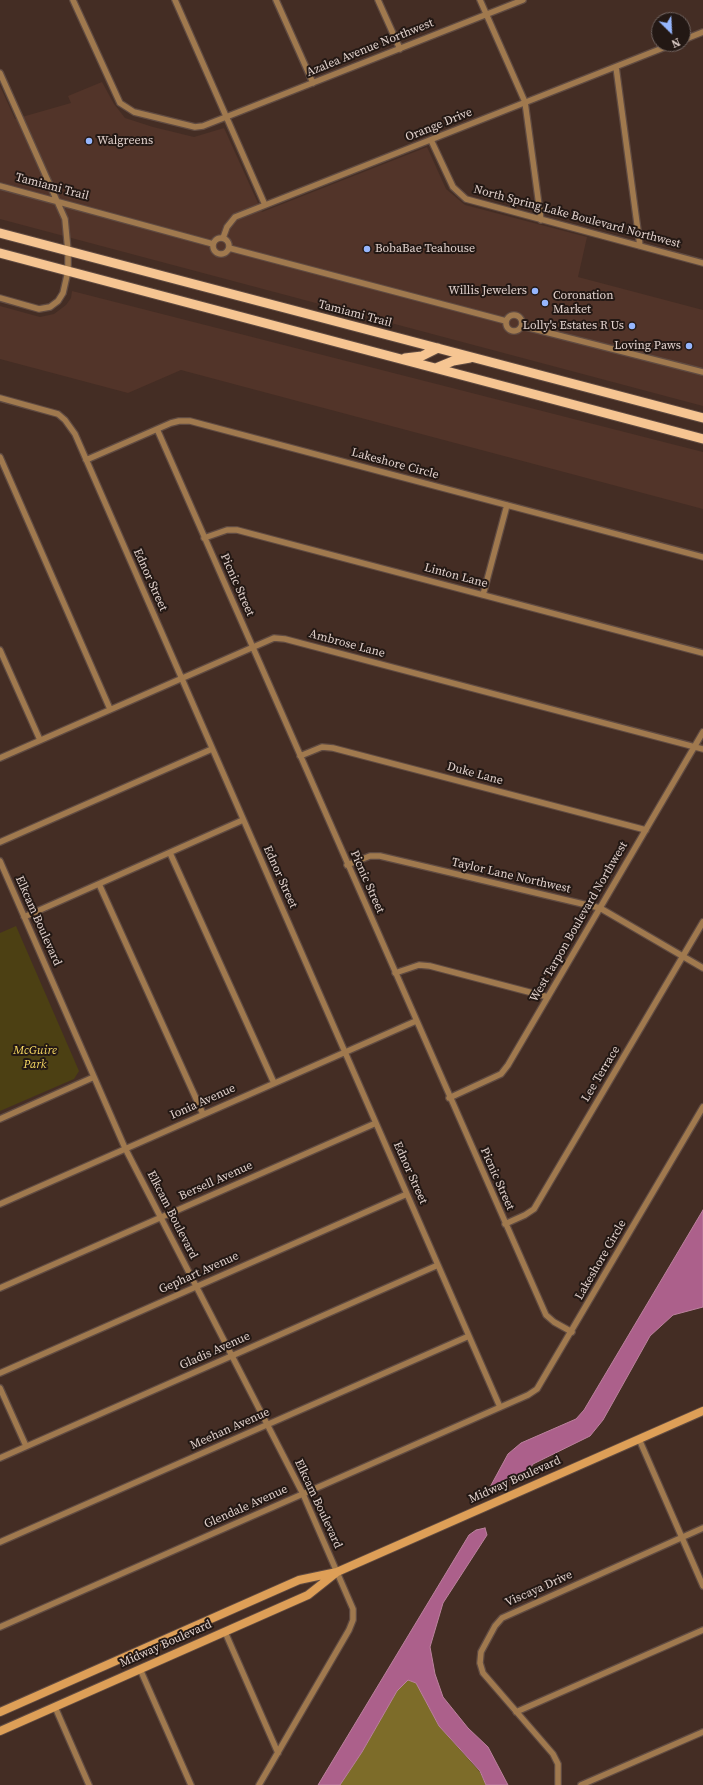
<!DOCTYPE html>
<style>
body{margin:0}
#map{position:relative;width:703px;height:1785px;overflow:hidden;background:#442d24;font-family:"Source Serif 4",serif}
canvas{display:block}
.north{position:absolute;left:651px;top:12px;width:40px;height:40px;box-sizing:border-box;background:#231814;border:1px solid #6f625e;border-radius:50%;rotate:156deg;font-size:11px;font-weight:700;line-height:16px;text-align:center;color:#e1d1cc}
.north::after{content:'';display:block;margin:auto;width:14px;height:18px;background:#96b6fd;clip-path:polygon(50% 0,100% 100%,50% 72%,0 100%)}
</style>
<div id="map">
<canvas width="703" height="1785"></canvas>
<div class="north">N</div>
</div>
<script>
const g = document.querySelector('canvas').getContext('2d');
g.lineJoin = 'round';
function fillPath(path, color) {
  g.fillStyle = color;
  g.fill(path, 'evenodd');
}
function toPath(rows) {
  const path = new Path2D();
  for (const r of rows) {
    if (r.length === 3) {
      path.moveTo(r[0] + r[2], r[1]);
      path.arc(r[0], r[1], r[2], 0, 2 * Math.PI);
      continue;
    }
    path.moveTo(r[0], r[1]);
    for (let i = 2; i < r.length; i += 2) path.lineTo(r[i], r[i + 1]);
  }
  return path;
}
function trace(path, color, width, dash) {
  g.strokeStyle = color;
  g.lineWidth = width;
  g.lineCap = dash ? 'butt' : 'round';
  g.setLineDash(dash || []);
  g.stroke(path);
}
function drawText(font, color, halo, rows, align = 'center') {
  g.font = font + ' "Source Serif 4",serif';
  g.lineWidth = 4;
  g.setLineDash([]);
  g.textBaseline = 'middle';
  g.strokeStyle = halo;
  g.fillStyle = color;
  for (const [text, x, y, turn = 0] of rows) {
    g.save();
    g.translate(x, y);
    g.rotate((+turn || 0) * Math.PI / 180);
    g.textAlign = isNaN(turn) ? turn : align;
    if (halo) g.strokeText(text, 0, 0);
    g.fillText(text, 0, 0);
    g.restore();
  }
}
const built = toPath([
 [102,82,114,104,125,118,153,127,194,137,224,128,262,212,427,147,446,189,465,205,587,237,578,277,703,310,703,406,0,219,0,86,15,119,71,103,68,96],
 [72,291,703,452,703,509,181,370,128,393,0,359,0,306,40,317,54,314,66,305,71,298]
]);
const green = toPath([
 [16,926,79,1071,74,1079,0,1111,0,933]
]);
const forest = toPath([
 [408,1680,416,1683,439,1726,480,1772,486,1785,340,1785,362,1752,397,1691]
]);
const water = toPath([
 [703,1210,703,1307,673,1315,650,1336,603,1420,590,1436,533,1464,528,1472,489,1489,508,1454,521,1443,576,1419,584,1410,703,1210],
 [485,1528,487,1535,443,1603,430,1647,435,1674,443,1697,468,1728,488,1747,508,1785,486,1785,480,1771,439,1726,416,1683,408,1680,397,1691,362,1752,340,1785,318,1785,469,1535,476,1530,485,1528]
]);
const street = toPath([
 [73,0,120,103,134,112,195,127,203,126,226,117,523,0],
 [175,0,265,205],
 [276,0,313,83],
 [378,0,400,49],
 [480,0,525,102,541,220],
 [683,40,703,32],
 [616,67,640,246],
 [0,73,65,219,68,251,68,271,63,293,58,301,50,307,39,309,0,298],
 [431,140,453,187,466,199,703,263],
 [0,186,213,244],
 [221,246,8],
 [223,238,227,227,235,217,673,44],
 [229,248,506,321],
 [514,323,8],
 [522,326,703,372],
 [0,398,58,414,65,420,75,434,500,1407],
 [157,429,546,1315,554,1322,572,1332],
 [0,457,110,709],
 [86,460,171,423,179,421,190,421,703,557],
 [204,538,227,530,237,530,703,653],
 [483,595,507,505],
 [0,650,40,740],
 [300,756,322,747,333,748,646,830],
 [0,758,274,638,285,639,703,749],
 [0,842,212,749],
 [170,853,274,1083],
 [0,861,125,1148,303,1494,353,1609,353,1620,349,1630,259,1785],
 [347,865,370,856,380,856,600,908,703,968],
 [99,884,203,1114],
 [24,917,243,820],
 [395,973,419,965,430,966,548,997],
 [449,1098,501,1074,508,1065,703,732],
 [0,1119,94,1077],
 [0,1204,416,1021],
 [505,1224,525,1215,534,1209,703,922],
 [0,1288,376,1123],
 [0,1373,407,1194],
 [0,1388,26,1446],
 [639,1439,703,1586],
 [0,1458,438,1265],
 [0,1542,469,1336],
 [0,1627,528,1395,537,1389,703,1107],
 [225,1632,278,1753],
 [140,1669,191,1785],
 [55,1707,89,1785],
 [516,1712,703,1630],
 [558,1785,558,1764,553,1754,483,1673,480,1663,481,1652,495,1626,502,1618,703,1528],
 [581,1785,703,1732]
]);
const secondary = toPath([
 [0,1712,299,1580,337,1572,703,1411],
 [0,1731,308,1595,337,1572]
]);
const primary = toPath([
 [0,233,703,418],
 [0,253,703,439],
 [405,358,422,356,438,348],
 [436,368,453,361,470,358]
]);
const markers = [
 [89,141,4,"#96b6fd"],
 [367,249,4,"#96b6fd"],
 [535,291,4,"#96b6fd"],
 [545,303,4,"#96b6fd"],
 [632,326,4,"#96b6fd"],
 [689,346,4,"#96b6fd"]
];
const streetNames = [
 ["Azalea Avenue Northwest",370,48,-22],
 ["Orange Drive",439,125,-22],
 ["Tamiami Trail",52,187,15],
 ["North Spring Lake Boulevard Northwest",577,217,15],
 ["Tamiami Trail",355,314,15],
 ["Lakeshore Circle",395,464,15],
 ["Linton Lane",456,576,15],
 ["Ednor Street",150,580,66],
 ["Picnic Street",237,585,66],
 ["Ambrose Lane",347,644,15],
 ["Duke Lane",475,774,15],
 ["Taylor Lane Northwest",511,876,13],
 ["Ednor Street",280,877,66],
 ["Picnic Street",367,882,66],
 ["Elkcam Boulevard",38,921,66],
 ["West Tarpon Boulevard Northwest",579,922,-60],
 ["Lee Terrace",601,1074,-59],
 ["Ionia Avenue",203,1102,-24],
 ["Ednor Street",410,1173,66],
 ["Picnic Street",497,1179,66],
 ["Bersell Avenue",216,1181,-24],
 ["Elkcam Boulevard",172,1215,63],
 ["Lakeshore Circle",601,1260,-60],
 ["Gephart Avenue",199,1273,-24],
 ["Gladis Avenue",215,1351,-24],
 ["Meehan Avenue",230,1429,-24],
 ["Midway Boulevard",515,1480,-24],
 ["Elkcam Boulevard",318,1504,65],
 ["Glendale Avenue",246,1507,-24],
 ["Viscaya Drive",539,1589,-24],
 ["Midway Boulevard",166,1644,-24]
];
const poiNames = [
 ["Walgreens",97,141],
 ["BobaBae Teahouse",375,249],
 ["Willis Jewelers",527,291,"right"],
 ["Coronation",553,296],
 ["Market",553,310],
 ["Lolly's Estates R Us",624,326,"right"],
 ["Loving Paws",681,346,"right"]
];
const parkNames = [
 ["McGuire",35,1051],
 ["Park",35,1065]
];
fillPath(built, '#523429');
fillPath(green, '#4c4013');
fillPath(forest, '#7d6c29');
fillPath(water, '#ac608b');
trace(water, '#bc829e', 1);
trace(street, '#604b42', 8);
trace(secondary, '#604b42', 10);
trace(primary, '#604b42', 11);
trace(street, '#a0794e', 5.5);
trace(secondary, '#de9f57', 8);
trace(primary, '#f6c592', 9);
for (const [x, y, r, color] of markers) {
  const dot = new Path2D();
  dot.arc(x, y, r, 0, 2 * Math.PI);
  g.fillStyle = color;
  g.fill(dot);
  trace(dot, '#231814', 1.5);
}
drawText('12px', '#e1d1cc', '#231814', streetNames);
drawText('12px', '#e1d1cc', '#231814', poiNames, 'left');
drawText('italic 12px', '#f9da63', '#231814', parkNames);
</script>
